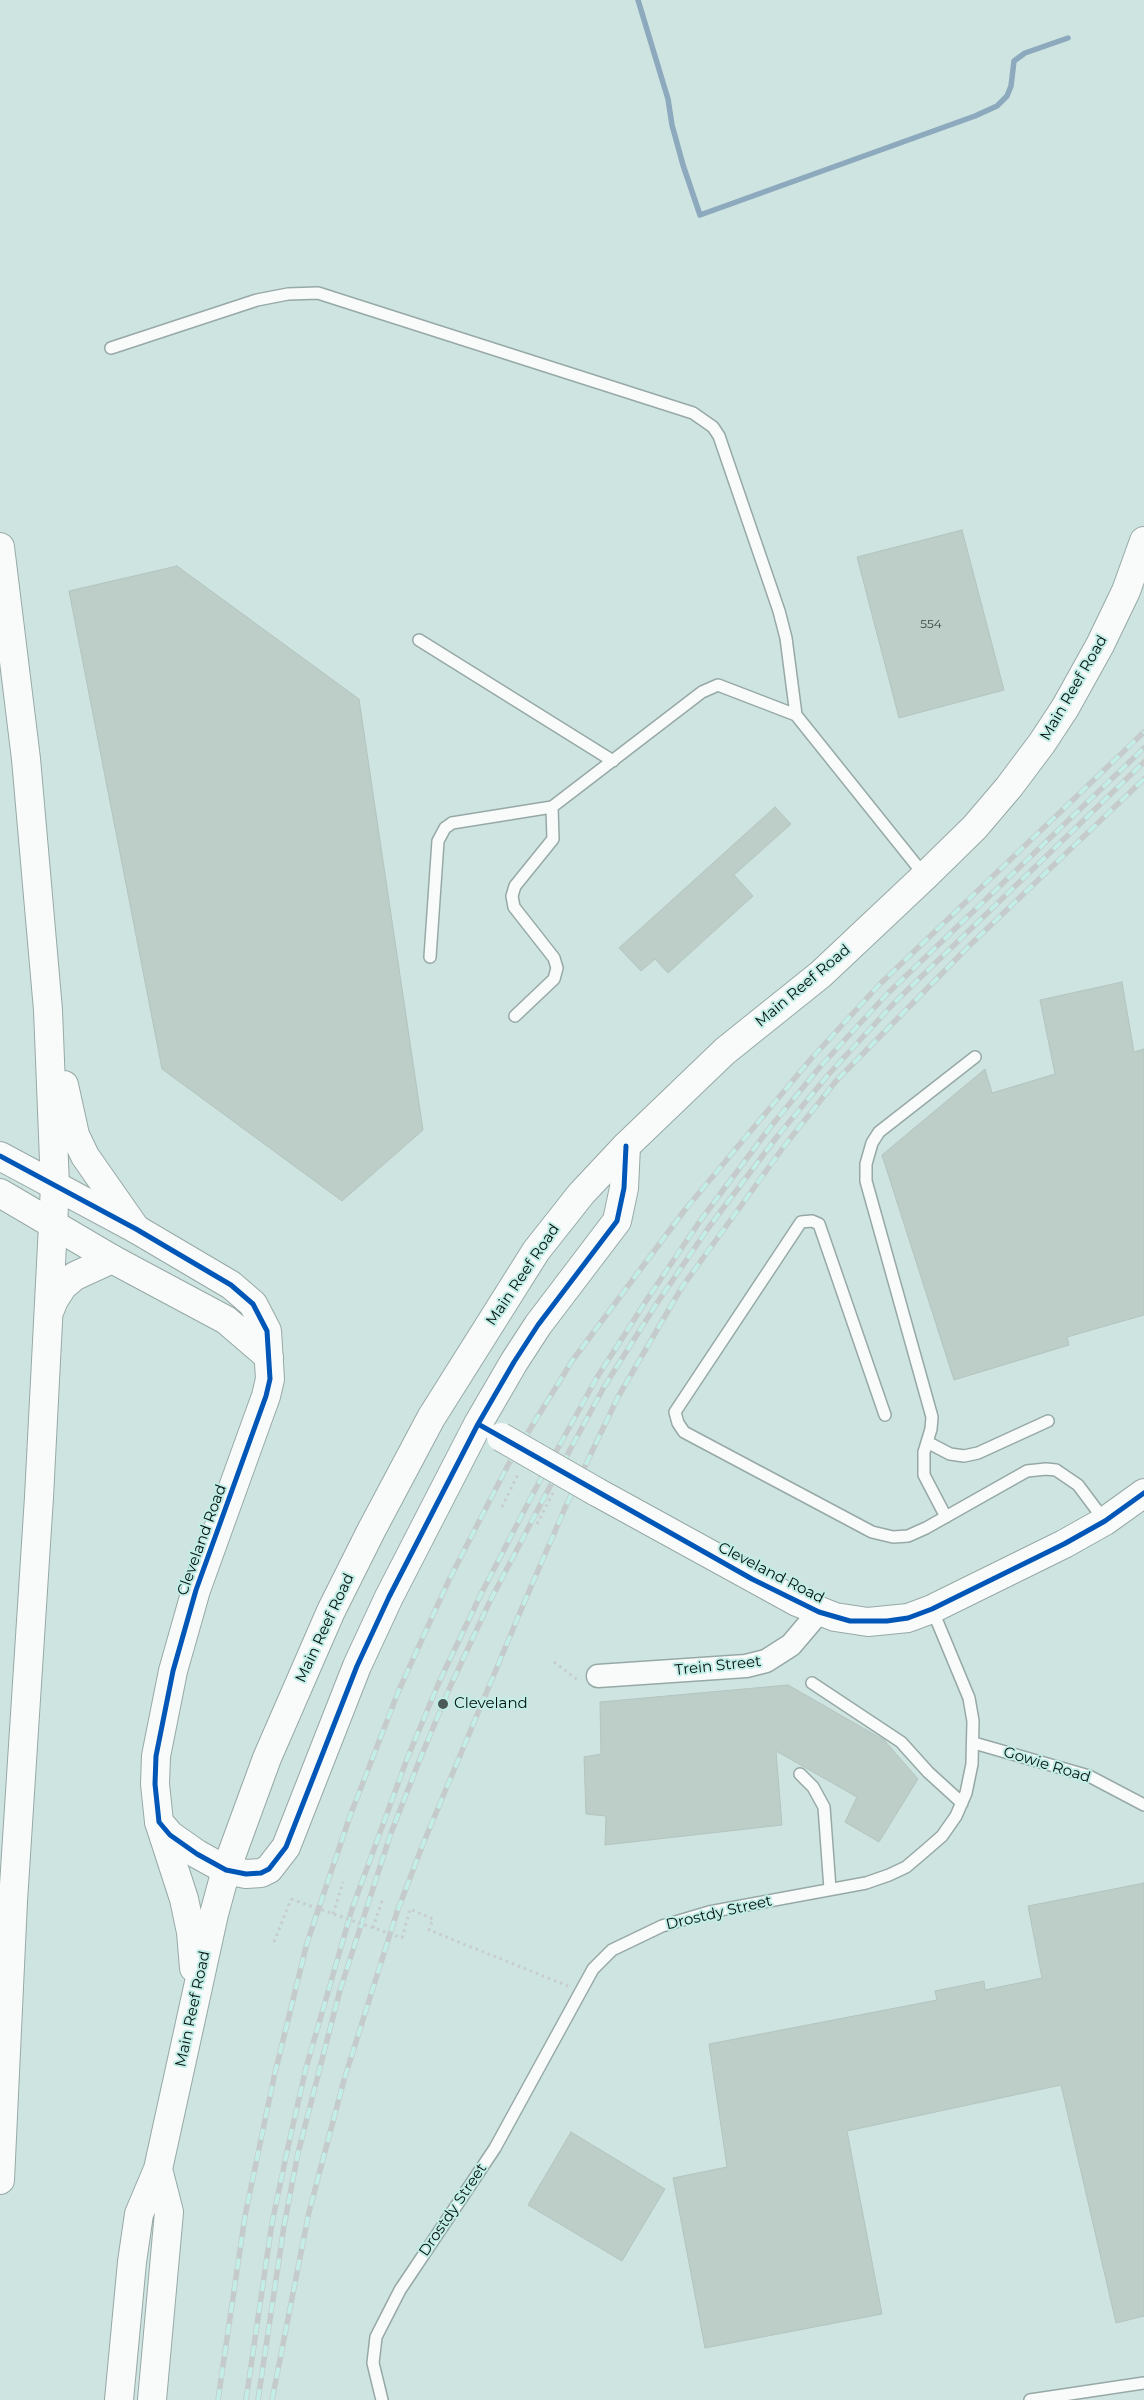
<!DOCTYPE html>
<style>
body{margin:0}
canvas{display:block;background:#cde4e1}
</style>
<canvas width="1144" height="2400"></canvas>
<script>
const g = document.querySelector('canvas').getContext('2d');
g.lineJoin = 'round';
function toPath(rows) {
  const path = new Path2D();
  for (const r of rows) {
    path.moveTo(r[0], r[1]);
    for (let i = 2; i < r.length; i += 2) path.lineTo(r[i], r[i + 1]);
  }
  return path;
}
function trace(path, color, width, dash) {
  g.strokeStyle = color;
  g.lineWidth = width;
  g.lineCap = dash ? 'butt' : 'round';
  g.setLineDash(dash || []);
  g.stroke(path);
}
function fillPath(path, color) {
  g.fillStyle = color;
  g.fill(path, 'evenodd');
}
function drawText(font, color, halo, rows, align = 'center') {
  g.font = font + ' Montserrat,sans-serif';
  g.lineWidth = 4;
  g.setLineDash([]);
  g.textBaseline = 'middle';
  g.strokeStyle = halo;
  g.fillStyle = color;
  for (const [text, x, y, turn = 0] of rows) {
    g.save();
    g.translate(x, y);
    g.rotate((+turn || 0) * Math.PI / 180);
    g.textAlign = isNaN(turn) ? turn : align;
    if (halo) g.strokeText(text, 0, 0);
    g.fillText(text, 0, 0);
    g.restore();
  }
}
const stream = toPath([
 [638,0,668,99,672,125,683,165,700,215,975,116,997,106,1007,96,1011,86,1014,61,1025,53,1068,38]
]);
const building = toPath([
 [962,530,1004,690,899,718,857,557,962,530],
 [177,566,359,699,423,1130,342,1201,162,1069,69,591,177,566],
 [775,807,791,824,734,875,753,896,668,973,655,959,641,971,619,948,775,807],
 [1122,982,1134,1052,1144,1049,1144,1315,1067,1337,1069,1345,954,1380,882,1155,985,1069,992,1093,1055,1074,1040,1000,1122,982],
 [788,1685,884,1740,918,1779,879,1842,845,1822,857,1797,776,1751,782,1825,605,1845,606,1816,586,1814,584,1757,601,1754,600,1702,788,1685],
 [1144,1883,1144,2316,1116,2323,1061,2085,847,2131,882,2314,705,2348,673,2178,727,2167,709,2044,937,2000,935,1991,984,1981,985,1990,1042,1978,1028,1906,1144,1883],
 [571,2132,665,2189,622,2261,528,2205,571,2132]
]);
const path = toPath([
 [502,1507,519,1472],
 [537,1524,553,1493],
 [554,1662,579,1681],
 [333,1914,343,1882],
 [373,1928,383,1898],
 [402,1938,410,1909,433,1919,429,1930,568,1986],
 [274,1942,291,1899]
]);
const service = toPath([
 [111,348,257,300,288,294,318,293,693,413,713,427,719,436,779,611,786,638,796,715],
 [419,640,613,761],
 [430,957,438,841,445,828,452,823,552,807],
 [515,1016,554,979,557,968,554,958,514,907,512,896,515,886,553,839,552,807,702,692,718,685,796,715,925,876],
 [885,1415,819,1224,812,1221,801,1222,675,1412,678,1423,684,1432,872,1532,893,1537,908,1536,926,1528,1027,1471,1046,1469,1056,1470,1078,1485,1105,1521],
 [927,1442,950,1454,964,1456,978,1453,1048,1421],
 [946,1517,924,1475,924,1452,931,1429,932,1417,866,1181,866,1164,872,1143,879,1132,975,1057],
 [812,1683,901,1742,928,1772,962,1803],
 [974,1743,1089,1776,1144,1805],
 [800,1774,813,1787,824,1807,830,1889],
 [382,2400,373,2363,376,2337,400,2290,495,2148,593,1969,612,1950,662,1926,709,1912,866,1883,889,1875,906,1867,926,1850,942,1836,956,1816,966,1793,972,1764,973,1721,969,1698,932,1609],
 [1030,2400,1144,2383]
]);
const minor = toPath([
 [598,1676,746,1666,766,1661,791,1645,819,1612]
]);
const tertiary = toPath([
 [0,1156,136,1229,231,1285,253,1304,267,1331,270,1379,266,1396,196,1590,173,1671,156,1756,155,1784,159,1822,170,1835,197,1854,226,1870,246,1874,261,1873,269,1869,286,1847,357,1666,389,1597,478,1424,514,1362,538,1325,617,1221,624,1188,626,1146],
 [0,1193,112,1259,226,1320,269,1357],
 [595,1491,797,1602,835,1617,868,1622,908,1618,932,1609,1064,1544,1105,1521,1144,1493]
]);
const primary = toPath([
 [159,1822,184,1899,191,1932,194,1968],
 [119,2400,132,2262,139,2214,158,2169,214,1914,226,1870,267,1758,331,1611,371,1531,431,1418,536,1251,581,1194,626,1146,725,1051,821,974,925,876,975,827,1009,787,1042,743,1065,708,1100,645,1126,591,1144,541],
 [152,2400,169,2212,158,2169]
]);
const motorway = toPath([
 [0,547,26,759,48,1010,55,1186,39,1497,13,1901,0,2180],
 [64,1085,75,1135,85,1156,136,1229],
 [49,1312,54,1300,63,1286,75,1276,112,1259]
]);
const rail = toPath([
 [218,2400,245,2216,274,2077,307,1943,350,1816,399,1690,449,1580,508,1465,572,1361,684,1211,810,1060,879,985,1144,732],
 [246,2400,272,2223,288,2147,306,2068,352,1909,407,1759,440,1680,481,1594,536,1488,596,1379,648,1298,700,1221,768,1130,819,1068,887,994,1144,748],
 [258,2400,284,2226,298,2153,340,1990,391,1833,418,1764,450,1687,490,1601,546,1494,604,1387,657,1303,709,1227,776,1138,828,1075,895,1002,1144,762],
 [272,2400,309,2212,344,2080,397,1912,423,1844,521,1610,565,1508,618,1397,682,1287,785,1145,836,1081,970,945,1144,779]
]);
const pathBridge = toPath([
 [291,1899,402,1938]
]);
const tertiaryBridge = toPath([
 [501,1437,595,1491]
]);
const cycleway = toPath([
 [0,1156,136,1229,231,1285,253,1304,267,1331,270,1379,266,1396,196,1590,173,1671,156,1756,155,1784,159,1822,170,1835,197,1854,226,1870,246,1874,261,1873,269,1869,286,1847,357,1666,389,1597,478,1424,514,1362,538,1325,617,1221,624,1188,626,1146],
 [478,1424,752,1579,819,1612,850,1621,887,1621,908,1618,932,1609,1064,1544,1105,1521,1144,1493]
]);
const markers = [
 [443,1704,6,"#4a5b58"]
];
const numberNames = [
 ["554",931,624]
];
const streetNames = [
 ["Main Reef Road",1074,688,-60],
 ["Main Reef Road",803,986,-40],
 ["Main Reef Road",523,1275,-56],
 ["Cleveland Road",202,1540,-70],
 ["Cleveland Road",771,1573,27],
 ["Main Reef Road",325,1628,-65],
 ["Trein Street",718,1666,-6],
 ["Gowie Road",1047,1765,17],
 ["Drostdy Street",719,1913,-13],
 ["Main Reef Road",193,2009,-78],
 ["Drostdy Street",453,2210,-56]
];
const poiNames = [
 ["Cleveland",454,1704]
];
trace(stream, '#8da9bd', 5.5);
fillPath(building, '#bdcdc7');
trace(building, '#b4c4be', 1);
trace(service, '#97a9a6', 14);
trace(minor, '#97a9a6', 25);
trace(tertiary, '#97a9a6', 30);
trace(primary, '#97a9a6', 30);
trace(motorway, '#97a9a6', 30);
trace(path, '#c7cdcd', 3, [2.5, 4]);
trace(service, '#f8fbfa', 11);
trace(minor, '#f8fbfa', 22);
trace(tertiary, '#f8fbfa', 28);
trace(primary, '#f8fbfa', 28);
trace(motorway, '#f8fbfa', 28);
trace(rail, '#c5cbcb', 5.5);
trace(rail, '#c3eee7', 4, [11]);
trace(tertiaryBridge, '#97a9a6', 30, []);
trace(pathBridge, '#c7cdcd', 3, [2.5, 4]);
trace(tertiaryBridge, '#f8fbfa', 28);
trace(cycleway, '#0057b8', 5);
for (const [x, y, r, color] of markers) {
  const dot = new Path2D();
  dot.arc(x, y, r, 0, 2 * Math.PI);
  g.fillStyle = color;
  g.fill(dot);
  trace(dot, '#c3eee7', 2);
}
drawText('12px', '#34423e', null, numberNames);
drawText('15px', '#03110e', '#c3eee7', streetNames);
drawText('15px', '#03110e', '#c3eee7', poiNames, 'left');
</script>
